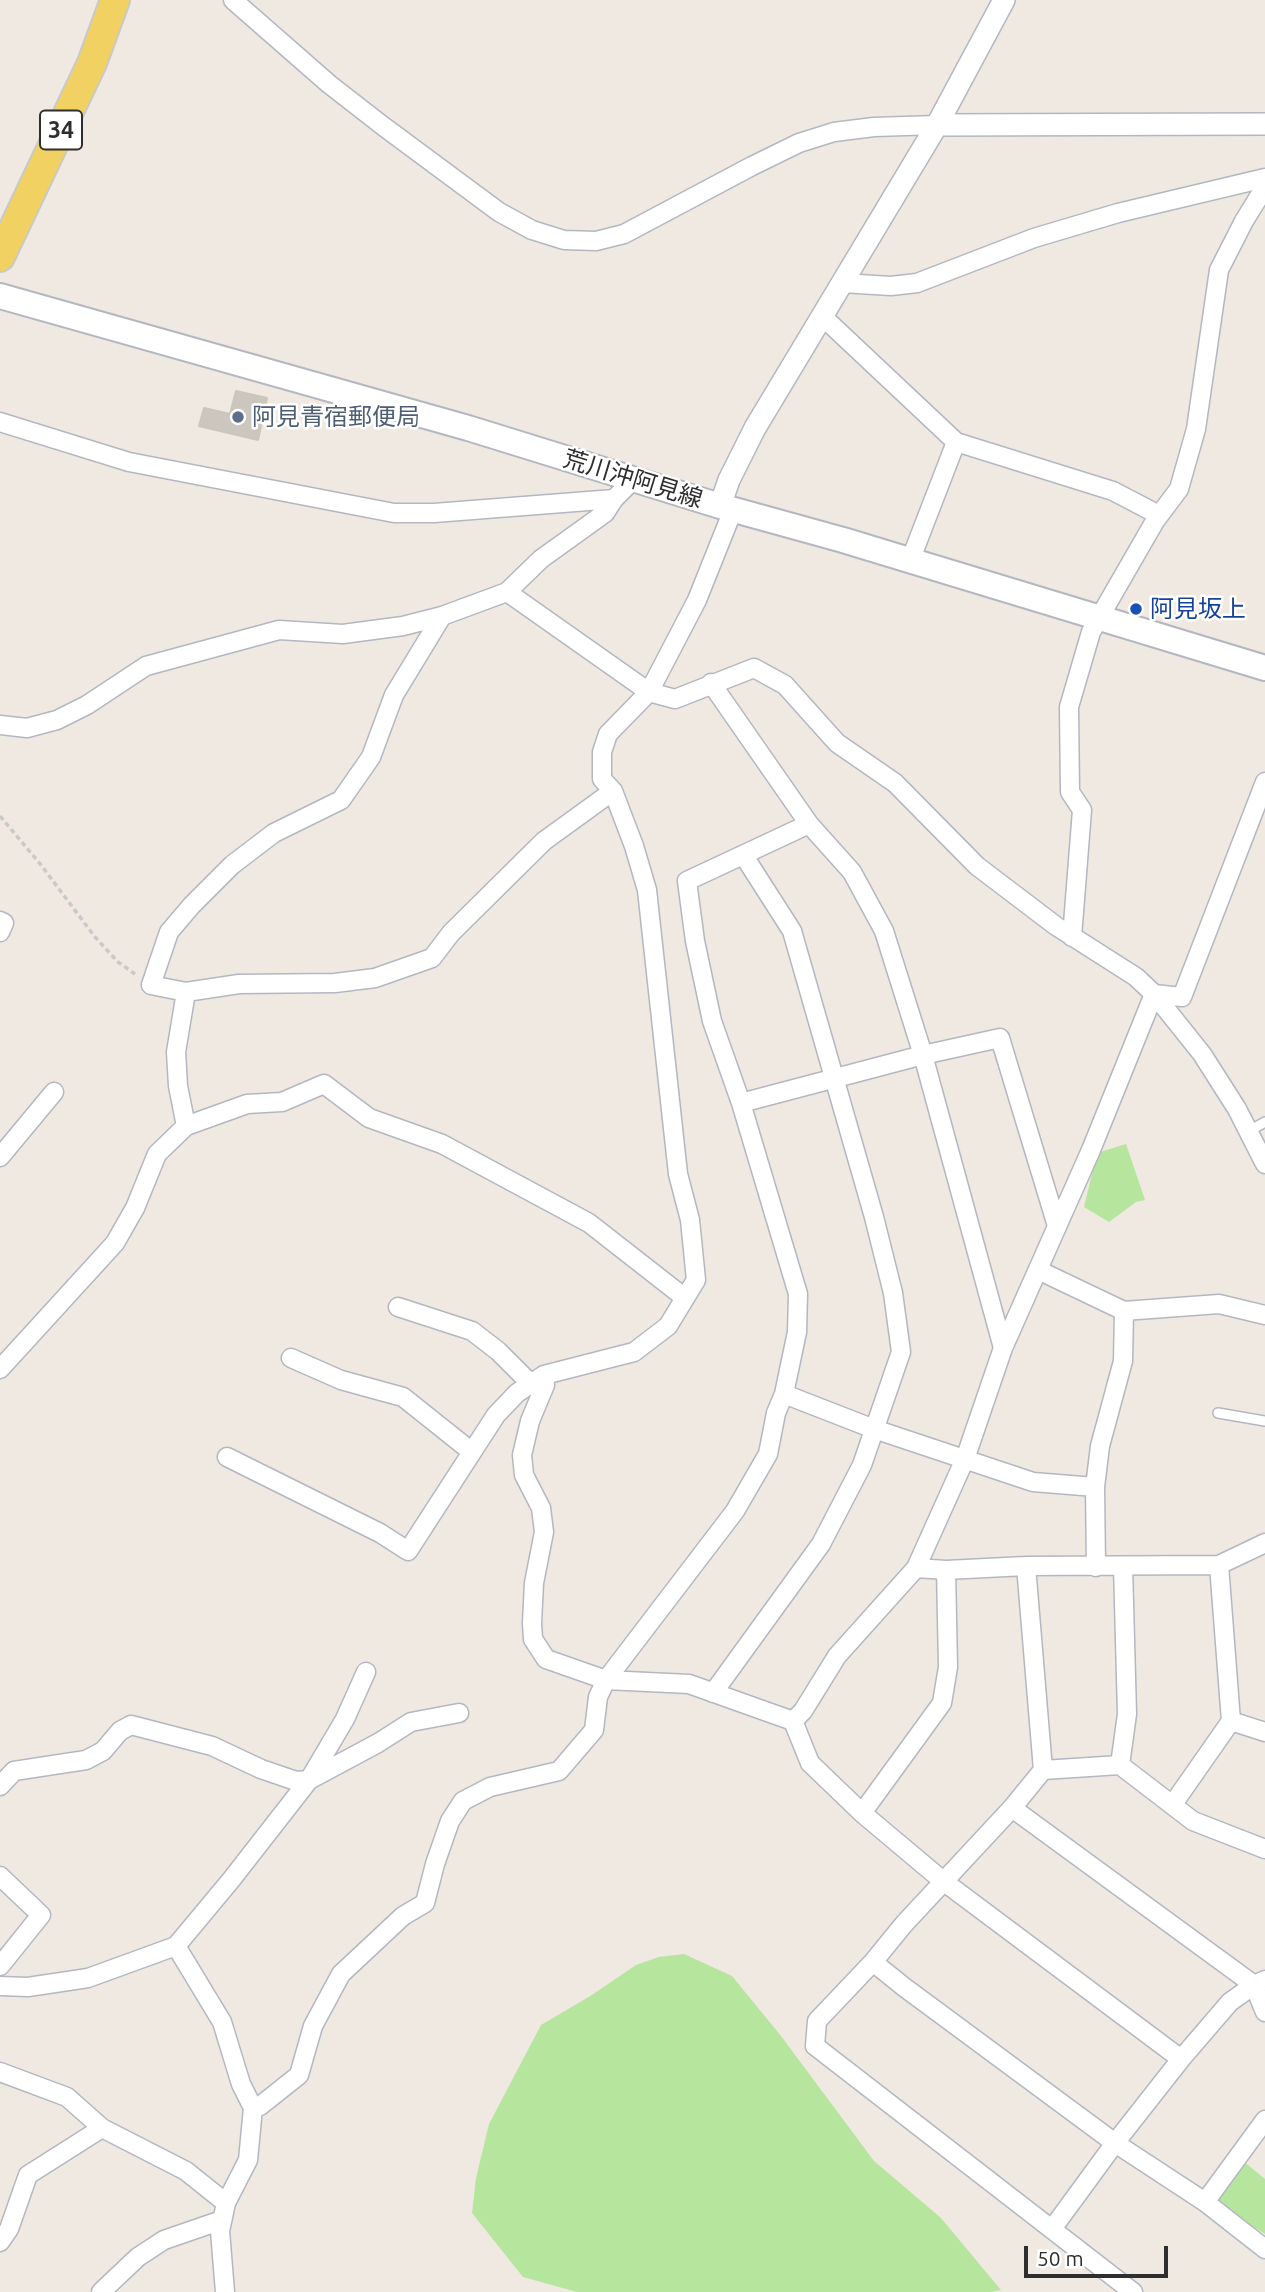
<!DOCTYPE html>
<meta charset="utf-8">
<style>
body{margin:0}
#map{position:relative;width:1265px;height:2292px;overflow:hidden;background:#efe9e1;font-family:Ubuntu,sans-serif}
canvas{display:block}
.scale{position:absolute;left:1024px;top:2246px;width:144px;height:32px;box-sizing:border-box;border:4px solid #2e2e2e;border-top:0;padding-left:9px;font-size:21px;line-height:24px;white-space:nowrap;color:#2e2e2e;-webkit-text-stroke:5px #fff;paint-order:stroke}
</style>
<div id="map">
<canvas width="1265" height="2292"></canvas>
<div class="scale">50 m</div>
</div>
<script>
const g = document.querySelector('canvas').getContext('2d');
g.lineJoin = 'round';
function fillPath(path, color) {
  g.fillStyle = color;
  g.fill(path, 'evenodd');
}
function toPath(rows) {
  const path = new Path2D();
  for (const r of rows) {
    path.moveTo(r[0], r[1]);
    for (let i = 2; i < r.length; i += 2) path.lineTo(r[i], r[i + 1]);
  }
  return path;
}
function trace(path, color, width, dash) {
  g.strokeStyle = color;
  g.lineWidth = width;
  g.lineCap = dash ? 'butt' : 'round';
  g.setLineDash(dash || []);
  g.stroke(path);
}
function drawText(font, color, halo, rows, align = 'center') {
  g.font = font + ' Ubuntu,"Noto Sans JP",sans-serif';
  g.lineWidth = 5;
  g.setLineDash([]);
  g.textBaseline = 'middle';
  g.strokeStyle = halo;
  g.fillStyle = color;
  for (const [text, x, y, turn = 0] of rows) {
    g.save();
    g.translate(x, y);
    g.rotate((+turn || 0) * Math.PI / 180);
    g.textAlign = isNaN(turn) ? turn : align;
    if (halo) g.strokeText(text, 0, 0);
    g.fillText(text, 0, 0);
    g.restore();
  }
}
const green = toPath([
 [1126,1144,1145,1200,1136,1202,1109,1222,1084,1207,1097,1153],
 [684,1954,732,1976,781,2036,874,2161,941,2218,1001,2290,990,2292,577,2292,523,2277,472,2213,476,2178,489,2124,541,2025,592,1995,636,1965,659,1957],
 [1242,2160,1265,2179,1265,2234,1210,2200]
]);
const building = toPath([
 [236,391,267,398,258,440,199,426,204,408,230,414,236,391]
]);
const path = toPath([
 [0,816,41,865,95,937,118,962,135,974]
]);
const service = toPath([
 [1249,1131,1265,1122],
 [1218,1413,1265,1421]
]);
const minor = toPath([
 [233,0,329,84,383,126,499,212,532,230,564,240,596,241,624,234,752,166,799,143,834,132,874,127,937,125],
 [842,283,891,286,917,283,1034,238,1118,213,1265,178],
 [822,316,956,442,1113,491,1159,515],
 [0,422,129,462,394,513,434,513,614,499],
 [910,561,956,442],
 [507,592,649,692,675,699,754,668,785,685,837,743,895,783,977,866,1056,926,1136,977,1154,994,1202,1054,1237,1109,1265,1164],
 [711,683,809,824],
 [0,725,27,728,57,720,87,705,146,666,279,630,343,634,403,626,442,616,507,592,541,559,605,513,614,499,634,479],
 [0,921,4,923,0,932],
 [1072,937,1082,810,1070,792,1069,707,1091,632,1155,521,1179,489,1196,429,1219,270,1244,221,1265,187],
 [186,992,239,984,335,983,375,978,432,958,451,933,544,841,613,791],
 [1154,994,1182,997,1265,782],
 [741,1103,923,1055,1000,1038,1057,1226],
 [186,1126,178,1086,176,1052,186,992,151,985,169,932,192,905,232,865,274,833,341,800,371,757,394,695,442,616],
 [0,1157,54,1092],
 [1038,1270,1124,1311,1219,1304,1265,1315],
 [398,1307,472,1331,498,1351,531,1384],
 [291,1358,341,1380,403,1397,472,1452],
 [0,1369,115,1243,135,1208,157,1154,186,1126,247,1104,282,1102,324,1084,369,1118,442,1144,589,1223,685,1298],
 [544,1375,545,1385,530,1421,522,1455,524,1475,541,1508,544,1532,534,1583,532,1623,533,1639,546,1659,606,1680,689,1684,793,1721,810,1763,862,1813,943,1881,1181,2059],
 [784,1394,874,1429,1033,1482,1095,1487],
 [227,1457,380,1533,408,1551,496,1415,517,1393,544,1375,634,1352,668,1326,696,1280,690,1220,678,1174,647,890,634,846,613,791,602,779,602,752,608,734,649,692,697,600,733,510],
 [1026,1566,1043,1770,1012,1808,904,1924,873,1962,817,2021,815,2046,1133,2292],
 [1096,1567,1095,1487,1100,1446,1123,1361,1124,1311],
 [916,1568,946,1570,1026,1566,1219,1565,1265,1543],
 [713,1693,821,1544,862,1465,901,1352,893,1293,874,1217,792,931,744,856],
 [793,1721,803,1711,837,1656,916,1568,965,1459,1003,1348,1091,1150,1154,994],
 [1231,1721,1265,1732],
 [1120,1765,1127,1714,1123,1566],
 [1043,1770,1120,1765,1193,1821,1265,1849],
 [0,1786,14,1771,86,1760,103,1751,120,1731,131,1725,212,1746,261,1769,296,1781,309,1780,378,1743,411,1722,459,1713],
 [1173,1804,1231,1721,1219,1565],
 [1012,1808,1254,1985,1265,2012],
 [862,1813,942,1703,948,1667,946,1570],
 [0,1876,41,1915,0,1966],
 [176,1946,231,1880,309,1780,345,1719,366,1672],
 [873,1962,904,1987,1115,2143,1205,2202,1265,2249],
 [0,1986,28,1987,88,1978,176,1946,222,2022,241,2084,253,2108,248,2160,226,2203,220,2231,225,2292],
 [0,2072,67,2097,102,2128,186,2171,226,2203],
 [253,2108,260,2106,299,2075,313,2026,341,1974,403,1916,425,1903,435,1864,450,1821,463,1801,490,1787,559,1771,594,1730,598,1697,606,1680,735,1511,768,1454,776,1413,784,1394,797,1332,798,1294,741,1103,712,1021,695,941,687,881,809,824,852,872,884,931,923,1055,1003,1348],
 [1205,2202,1265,2120],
 [1052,2229,1115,2143,1181,2059,1230,2002,1254,1985,1265,1980],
 [0,2242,9,2229,28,2175,102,2128],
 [101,2292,138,2257,164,2240,222,2220]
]);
const tertiary = toPath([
 [937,125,1265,124],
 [720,506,729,480,755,428,937,125,1004,0]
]);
const secondary = toPath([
 [0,296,468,428,720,506,843,540,1265,668]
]);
const primary = toPath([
 [0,257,92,63,115,0]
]);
const markers = [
 [238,417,7,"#5c6f8a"],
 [1136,609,7,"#1a4fb4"]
];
const shields = [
 [61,130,42]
];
const shieldNames = [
 ["34",61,130]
];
const serviceNames = [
 ["阿見青宿郵便局",252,417]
];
const streetNames = [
 ["荒川沖阿見線",633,479,17]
];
const transitNames = [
 ["阿見坂上",1150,609]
];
fillPath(green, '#b6e59e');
fillPath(building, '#cbc7bf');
trace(building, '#cbc5ba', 2);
trace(service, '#b4b7c1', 12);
trace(minor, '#b4b7c1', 21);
trace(tertiary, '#b4b7c1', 24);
trace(secondary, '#b4b7c1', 28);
trace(primary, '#c9c9c9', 32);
trace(path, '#c9c9c9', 3.5, [5, 3.5]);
trace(service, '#fff', 9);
trace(minor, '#fff', 18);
trace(tertiary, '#fff', 21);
trace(secondary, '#fff', 24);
trace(primary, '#f2d163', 28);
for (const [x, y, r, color] of markers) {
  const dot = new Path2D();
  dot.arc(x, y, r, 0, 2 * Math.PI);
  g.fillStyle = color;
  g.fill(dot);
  trace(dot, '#fff', 2.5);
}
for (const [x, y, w] of shields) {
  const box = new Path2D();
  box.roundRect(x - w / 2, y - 19.5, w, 39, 5);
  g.fillStyle = '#fff';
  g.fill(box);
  trace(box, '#2e2e2e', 2);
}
drawText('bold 23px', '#2e2e2e', null, shieldNames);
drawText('24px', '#4e5e75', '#fff', serviceNames, 'left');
drawText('24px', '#2e2e2e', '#fff', streetNames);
drawText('24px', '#164399', '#fff', transitNames, 'left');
</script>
